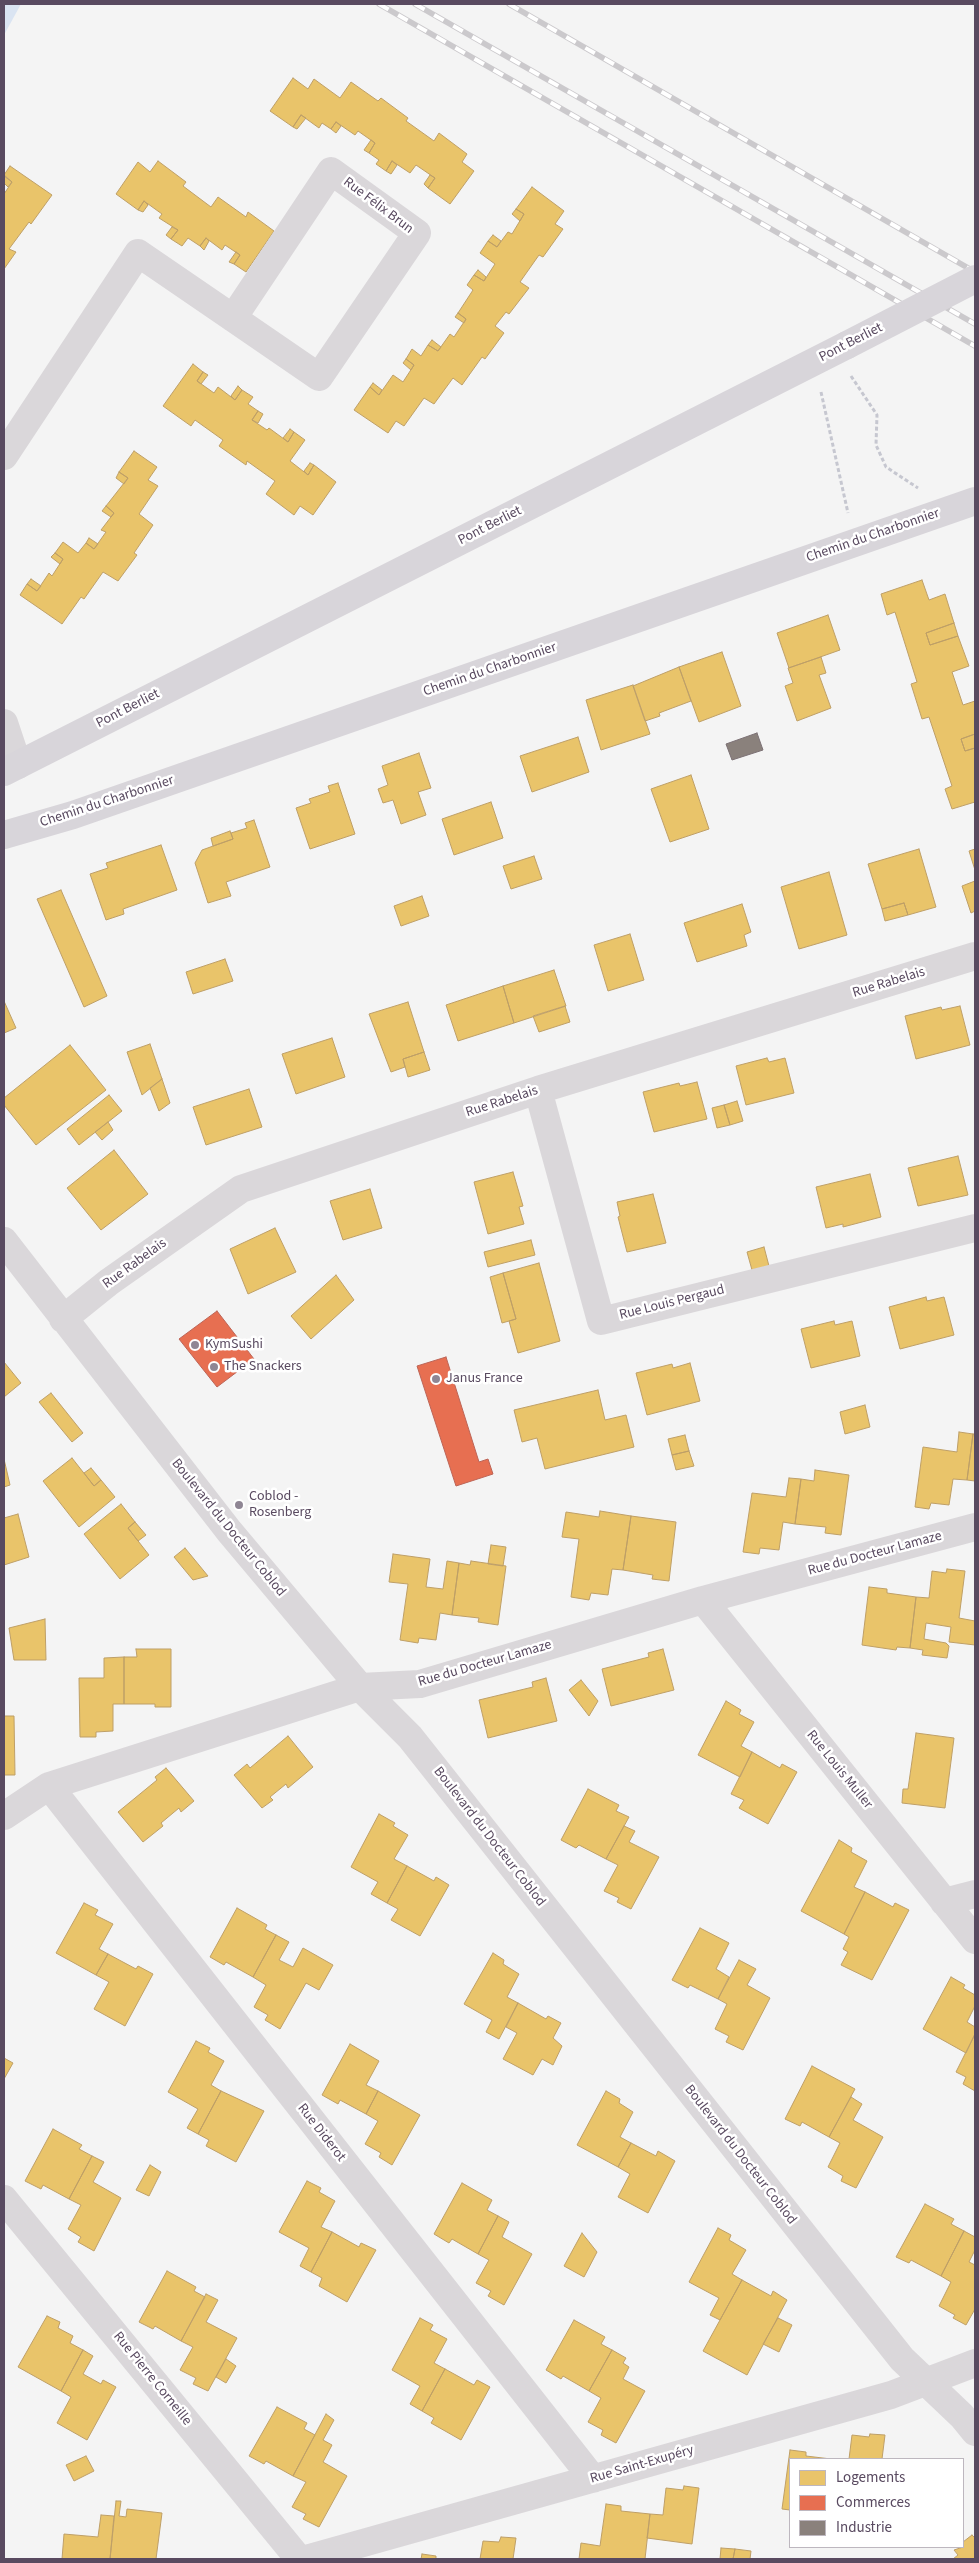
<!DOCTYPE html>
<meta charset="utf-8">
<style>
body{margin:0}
#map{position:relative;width:979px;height:2563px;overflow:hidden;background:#f4f4f4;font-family:"Source Sans 3",sans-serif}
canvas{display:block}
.frame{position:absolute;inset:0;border:5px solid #594a60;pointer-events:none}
.legend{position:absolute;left:789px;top:2458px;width:175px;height:90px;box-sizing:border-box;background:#fff;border:1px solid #bdb7bf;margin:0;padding:6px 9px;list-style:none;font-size:15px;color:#594a60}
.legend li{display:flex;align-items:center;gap:10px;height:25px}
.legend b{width:25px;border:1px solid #bdb7bf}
</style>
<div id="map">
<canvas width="979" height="2563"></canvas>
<div class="frame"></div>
<ul class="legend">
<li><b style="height:14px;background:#e9c46a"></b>Logements</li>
<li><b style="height:14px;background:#e76f51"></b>Commerces</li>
<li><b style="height:14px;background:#8a817c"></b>Industrie</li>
</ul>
</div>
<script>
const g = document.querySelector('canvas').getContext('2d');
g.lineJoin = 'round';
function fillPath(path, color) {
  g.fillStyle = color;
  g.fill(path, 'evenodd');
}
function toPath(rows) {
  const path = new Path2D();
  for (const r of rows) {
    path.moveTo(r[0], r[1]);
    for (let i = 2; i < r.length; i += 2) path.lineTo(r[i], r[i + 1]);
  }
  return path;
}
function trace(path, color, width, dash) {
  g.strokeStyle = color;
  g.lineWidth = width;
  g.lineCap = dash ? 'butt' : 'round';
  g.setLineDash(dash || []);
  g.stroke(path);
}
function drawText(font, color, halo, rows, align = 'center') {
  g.font = font + ' "Source Sans 3",sans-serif';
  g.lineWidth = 5;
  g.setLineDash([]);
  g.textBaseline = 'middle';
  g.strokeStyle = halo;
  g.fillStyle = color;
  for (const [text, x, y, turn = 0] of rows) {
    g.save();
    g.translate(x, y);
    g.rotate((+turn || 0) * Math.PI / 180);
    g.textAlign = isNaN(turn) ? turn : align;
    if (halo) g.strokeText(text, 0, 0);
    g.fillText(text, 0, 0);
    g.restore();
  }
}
const green = toPath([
 [4,4,21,4,4,35]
]);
const homes = toPath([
 [293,78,308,89,314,79,340,98,351,82,378,101,381,98,408,118,406,121,434,141,439,133,467,154,462,162,474,171,450,204,428,188,435,178,416,165,410,173,392,161,386,171,376,164,379,160,369,153,375,143,358,131,355,135,336,122,331,129,322,123,319,128,301,115,293,127,270,111,293,78],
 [301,115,306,118,297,129,293,127,301,115],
 [336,122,341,126,336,133,331,129,336,122],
 [371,140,375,143,369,153,364,150,371,140],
 [158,161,186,182,183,186,211,207,218,197,246,217,248,212,274,231,246,272,234,264,240,255,225,245,222,250,206,238,200,246,188,238,182,246,171,239,178,230,159,218,162,214,144,201,138,210,116,194,138,162,150,172,158,161],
 [392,161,397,165,391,174,386,171,392,161],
 [10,166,52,195,31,224,29,222,9,249,16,252,4,269,4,194,12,182,4,175,10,166],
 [430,175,435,178,428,188,424,184,430,175],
 [4,176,12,182,8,187,4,183,4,176],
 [532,187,564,211,555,224,563,229,543,257,539,255,520,282,529,288,509,314,506,312,495,326,504,333,485,359,482,357,462,385,453,378,434,404,424,398,404,426,396,421,388,433,354,410,370,387,379,395,393,375,403,382,414,365,406,359,412,349,421,356,428,345,438,351,450,334,454,337,466,319,458,313,473,290,467,285,474,275,484,281,495,264,480,253,488,241,497,247,508,232,512,234,524,214,516,209,532,187],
 [144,201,148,205,143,212,138,210,144,201],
 [516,209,524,214,520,221,512,214,516,209],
 [172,227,178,230,171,239,166,235,172,227],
 [493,235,501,241,497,247,488,241,493,235],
 [206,238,209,241,204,250,200,246,206,238],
 [236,252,240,255,234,264,229,262,236,252],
 [478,270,486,277,484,281,474,275,478,270],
 [458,313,466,319,464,323,455,317,458,313],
 [432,340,441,347,438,351,428,345,432,340],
 [406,359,414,365,411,370,403,363,406,359],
 [193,364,203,372,197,381,214,393,218,387,235,400,242,390,253,397,248,404,258,411,252,420,267,430,269,428,288,442,294,432,305,440,290,461,308,475,314,465,336,482,313,515,300,506,294,515,266,494,275,481,247,461,246,465,219,446,223,440,195,420,191,426,163,406,193,364],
 [203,372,208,375,201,384,197,381,203,372],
 [373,383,382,390,379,395,370,387,373,383],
 [238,386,242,390,235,400,231,396,238,386],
 [258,411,263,414,258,423,252,420,258,411],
 [290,429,294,432,288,442,283,438,290,429],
 [134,451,157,467,148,480,158,486,139,514,153,525,134,553,137,555,118,581,103,572,84,599,81,597,62,624,20,595,27,584,37,591,49,573,52,576,63,559,55,553,63,542,78,553,86,543,94,549,106,532,101,530,114,513,106,506,128,478,119,472,134,451],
 [310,463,314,465,308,475,304,471,310,463],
 [119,472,128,478,124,484,116,478,119,472],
 [106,506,114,513,111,517,102,511,106,506],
 [89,538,98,544,94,549,86,543,89,538],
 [55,553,63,559,60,564,51,557,55,553],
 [31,579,41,586,37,591,27,584,31,579],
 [922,580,929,600,945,594,954,623,926,633,930,645,958,636,969,666,952,672,963,705,975,701,975,734,961,739,965,751,975,748,975,802,952,809,945,789,952,786,929,717,922,719,911,684,917,682,895,612,887,615,881,594,922,580],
 [828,615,840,650,789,668,777,633,828,615],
 [954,623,958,636,930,645,926,633,954,623],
 [722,652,741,706,699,722,679,667,722,652],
 [821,657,826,673,819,675,831,708,797,721,785,686,793,683,788,668,821,657],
 [679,667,691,701,659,713,660,716,645,721,633,686,679,667],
 [633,685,650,734,601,750,586,700,633,685],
 [975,734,975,748,965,751,961,739,975,734],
 [578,737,589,772,532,792,520,756,578,737],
 [419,753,431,788,418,792,426,815,401,824,393,800,383,803,378,789,388,785,382,766,419,753],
 [691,775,709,829,670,842,651,789,691,775],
 [338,783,355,834,310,849,296,808,311,803,309,799,330,792,328,786,338,783],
 [491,802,503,838,454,855,442,819,491,802],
 [254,820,270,867,226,882,231,896,208,903,195,863,202,850,233,839,231,833,247,828,245,823,254,820],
 [230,831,233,839,213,846,211,838,230,831],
 [161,845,177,890,123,909,124,914,106,920,90,874,108,868,106,863,161,845],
 [919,849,936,907,908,915,904,903,882,909,868,864,919,849],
 [975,849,975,870,969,851,975,849],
 [534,856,542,879,511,889,503,866,534,856],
 [829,872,847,935,799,949,781,887,829,872],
 [975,881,975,911,971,913,962,886,975,881],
 [61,890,107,996,84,1007,37,899,61,890],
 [422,896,429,916,401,926,394,906,422,896],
 [904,903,908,915,885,921,882,909,904,903],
 [742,904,751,932,744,935,747,946,697,962,684,923,742,904],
 [630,934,644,980,608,991,594,945,630,934],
 [225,959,233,981,193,994,186,972,225,959],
 [554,970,566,1006,514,1023,503,986,554,970],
 [503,986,514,1023,458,1041,446,1005,503,986],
 [4,1001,16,1028,4,1033,4,1001],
 [408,1002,424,1052,403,1059,405,1067,391,1072,369,1014,408,1002],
 [565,1006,570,1022,539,1032,533,1016,565,1006],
 [960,1006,970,1045,916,1059,905,1016,941,1007,942,1010,960,1006],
 [332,1038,345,1077,296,1094,282,1054,332,1038],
 [150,1044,162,1079,142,1095,127,1052,150,1044],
 [70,1045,106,1090,36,1145,4,1105,4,1098,70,1045],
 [424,1052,430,1070,408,1077,403,1059,424,1052],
 [767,1058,769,1062,785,1058,794,1093,746,1105,736,1066,767,1058],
 [162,1079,170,1103,159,1111,150,1088,162,1079],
 [697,1082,707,1119,654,1132,643,1092,679,1083,680,1086,697,1082],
 [249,1089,262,1127,206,1145,193,1107,249,1089],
 [109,1095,122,1111,79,1145,67,1129,109,1095],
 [737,1101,743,1121,730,1125,724,1105,737,1101],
 [724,1105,730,1125,717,1128,712,1108,724,1105],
 [108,1122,113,1130,102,1140,95,1132,108,1122],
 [114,1150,148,1194,101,1230,67,1188,114,1150],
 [958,1156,968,1195,918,1206,908,1168,958,1156],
 [513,1172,523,1206,519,1207,524,1224,488,1234,474,1182,513,1172],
 [870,1174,881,1217,843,1227,843,1224,826,1228,816,1187,870,1174],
 [370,1189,382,1228,343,1240,330,1201,370,1189],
 [653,1194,666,1243,627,1252,618,1217,620,1216,617,1202,653,1194],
 [275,1228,296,1272,248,1294,230,1249,275,1228],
 [531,1240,535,1255,488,1267,484,1252,531,1240],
 [764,1247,769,1266,752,1270,747,1252,764,1247],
 [539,1263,560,1341,518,1353,509,1321,516,1319,503,1273,539,1263],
 [503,1273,516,1319,502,1323,490,1277,503,1273],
 [336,1275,354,1300,311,1339,291,1316,336,1275],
 [926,1297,927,1301,944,1297,954,1335,900,1349,889,1307,926,1297],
 [834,1321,835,1325,852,1321,860,1356,811,1368,801,1329,834,1321],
 [4,1362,21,1383,4,1397,4,1362],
 [690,1363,700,1401,647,1415,636,1373,672,1364,673,1368,690,1363],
 [598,1390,605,1420,626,1415,634,1447,545,1469,537,1438,522,1442,514,1410,598,1390],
 [51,1393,83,1433,72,1442,39,1402,51,1393],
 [865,1405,870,1427,845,1434,840,1412,865,1405],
 [959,1432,973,1434,967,1480,953,1479,949,1505,931,1503,929,1509,915,1507,923,1447,957,1452,959,1432],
 [973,1434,975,1434,975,1481,967,1480,973,1434],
 [685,1435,689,1451,672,1455,668,1439,685,1435],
 [689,1451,694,1466,676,1470,672,1455,689,1451],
 [72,1458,94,1486,101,1480,115,1497,79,1527,43,1481,72,1458],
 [4,1459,10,1485,4,1487,4,1459],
 [91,1468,101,1480,94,1486,84,1473,91,1468],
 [815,1470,849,1475,841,1535,825,1533,826,1527,795,1524,801,1479,814,1481,815,1470],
 [789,1478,801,1479,795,1524,783,1522,779,1550,760,1548,759,1554,743,1552,752,1493,786,1497,789,1478],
 [121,1504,135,1522,128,1528,149,1555,120,1579,84,1534,121,1504],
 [600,1511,631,1516,623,1570,612,1569,608,1595,591,1593,589,1600,571,1597,579,1539,562,1537,566,1512,599,1517,600,1511],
 [18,1514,29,1557,4,1565,4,1518,18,1514],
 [631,1516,676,1522,669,1581,652,1579,653,1575,623,1570,631,1516],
 [135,1522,146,1535,138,1541,128,1528,135,1522],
 [491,1545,506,1547,503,1566,488,1564,491,1545],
 [185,1548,208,1576,193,1580,174,1557,185,1548],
 [393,1554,430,1559,426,1587,443,1589,447,1561,459,1563,452,1615,440,1613,436,1640,419,1638,418,1643,400,1640,408,1584,389,1582,393,1554],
 [471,1561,506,1566,498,1625,478,1622,479,1618,452,1615,459,1563,470,1565,471,1561],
 [947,1569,965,1571,959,1618,975,1621,975,1645,949,1642,951,1627,926,1623,924,1639,946,1643,949,1646,947,1658,922,1655,923,1650,910,1648,916,1597,929,1598,932,1571,946,1573,947,1569],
 [869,1587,887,1589,887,1593,916,1597,910,1648,897,1647,896,1650,862,1645,869,1587],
 [45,1619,46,1660,14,1660,9,1628,45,1619],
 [136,1649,171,1649,171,1707,155,1707,155,1704,124,1704,124,1657,137,1657,136,1649],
 [663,1649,674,1690,611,1706,602,1669,649,1657,648,1653,663,1649],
 [124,1657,124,1704,113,1704,113,1731,96,1732,96,1737,80,1737,79,1678,104,1678,104,1658,124,1657],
 [546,1678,557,1721,488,1738,479,1700,533,1687,532,1682,546,1678],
 [581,1680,598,1701,589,1716,569,1690,581,1680],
 [726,1701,741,1710,739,1714,754,1722,741,1746,752,1752,740,1777,698,1755,726,1701],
 [4,1716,14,1716,15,1775,4,1775,4,1716],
 [916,1733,954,1738,945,1808,902,1803,903,1789,908,1789,916,1733],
 [288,1736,313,1767,288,1788,286,1784,270,1797,273,1800,262,1808,234,1775,247,1764,250,1768,288,1736],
 [752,1752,780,1768,782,1764,797,1772,768,1824,739,1808,744,1800,731,1794,752,1752],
 [166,1768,194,1801,181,1812,179,1808,161,1823,163,1826,143,1842,118,1812,157,1780,155,1777,166,1768],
 [588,1789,619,1805,616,1811,629,1817,606,1859,579,1845,576,1848,561,1840,588,1789],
 [379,1814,395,1823,393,1826,408,1835,394,1859,407,1866,387,1903,371,1894,378,1882,351,1867,379,1814],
 [624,1826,635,1831,629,1842,659,1857,631,1909,617,1902,619,1898,604,1891,618,1865,606,1859,624,1826],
 [839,1840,852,1848,851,1852,867,1861,854,1887,865,1892,844,1934,801,1911,839,1840],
 [407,1866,434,1881,436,1877,449,1885,420,1936,391,1920,398,1909,387,1903,407,1866],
 [865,1892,893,1907,895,1903,909,1910,872,1980,841,1965,848,1952,843,1949,849,1937,844,1934,865,1892],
 [84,1903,98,1910,95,1915,113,1924,99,1949,108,1954,96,1975,56,1953,84,1903],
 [237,1908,267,1925,265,1929,276,1935,253,1977,226,1962,224,1965,210,1957,237,1908],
 [700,1928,729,1943,716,1969,729,1977,718,1999,690,1985,688,1988,672,1980,700,1928],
 [276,1935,289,1942,279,1960,293,1967,303,1948,333,1965,319,1990,306,1983,280,2029,265,2020,268,2015,254,2007,266,1985,253,1977,276,1935],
 [493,1953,504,1960,503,1964,519,1974,507,1997,518,2003,499,2039,486,2032,492,2020,464,2004,493,1953],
 [108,1954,136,1969,138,1966,153,1974,125,2026,94,2009,109,1982,96,1975,108,1954],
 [739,1960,756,1969,747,1985,770,1998,743,2050,726,2042,729,2036,715,2029,727,2004,718,1999,739,1960],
 [951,1977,965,1985,963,1988,975,1995,975,2006,967,2022,975,2027,975,2034,966,2053,923,2029,951,1977],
 [518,2003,546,2019,548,2016,561,2023,553,2038,562,2046,553,2065,542,2059,533,2075,503,2059,517,2033,506,2027,518,2003],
 [975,2034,975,2091,963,2084,966,2077,956,2072,975,2034],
 [196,2041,210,2048,208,2052,224,2061,211,2085,221,2091,198,2134,187,2128,198,2109,168,2092,196,2041],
 [350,2044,379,2061,366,2085,378,2091,366,2114,340,2100,338,2104,322,2095,350,2044],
 [4,2058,13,2063,4,2079,4,2058],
 [812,2066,855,2089,829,2137,802,2122,800,2126,785,2119,812,2066],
 [221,2091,264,2111,236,2162,206,2146,209,2140,198,2134,221,2091],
 [378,2091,420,2115,392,2165,379,2157,381,2153,365,2144,378,2121,366,2114,378,2091],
 [606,2091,620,2099,619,2103,633,2112,620,2137,631,2143,618,2167,577,2145,606,2091],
 [851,2097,862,2104,853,2120,883,2137,856,2188,841,2181,843,2176,828,2167,840,2143,829,2137,851,2097],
 [53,2129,82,2145,79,2149,92,2156,69,2199,43,2185,41,2189,25,2181,53,2129],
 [631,2143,656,2156,658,2151,675,2161,648,2213,618,2197,630,2174,618,2167,631,2143],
 [92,2156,104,2162,93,2182,121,2198,94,2251,78,2242,81,2237,68,2229,81,2205,69,2199,92,2156],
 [150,2165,161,2172,149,2196,136,2190,150,2165],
 [307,2181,321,2188,319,2192,335,2201,321,2227,332,2232,311,2272,300,2266,309,2248,279,2232,307,2181],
 [462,2183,492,2200,487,2210,498,2216,478,2254,452,2239,449,2243,434,2234,462,2183],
 [925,2204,954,2219,951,2224,964,2231,941,2276,911,2260,909,2263,896,2257,925,2204],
 [498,2216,509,2222,502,2237,532,2254,504,2305,488,2296,491,2291,476,2283,489,2260,478,2254,498,2216],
 [718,2228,731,2235,729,2240,746,2250,732,2274,742,2280,720,2320,710,2315,719,2298,689,2282,718,2228],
 [964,2231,975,2237,975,2250,969,2262,975,2265,975,2309,966,2325,953,2318,955,2315,939,2306,951,2282,941,2276,964,2231],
 [332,2232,359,2247,361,2243,376,2250,347,2302,319,2286,322,2278,311,2272,332,2232],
 [582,2233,597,2252,584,2277,564,2266,582,2233],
 [167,2271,196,2287,194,2291,205,2297,181,2341,155,2326,153,2329,139,2322,167,2271],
 [742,2280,771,2296,773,2291,787,2300,747,2375,703,2351,742,2280],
 [206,2294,218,2300,206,2322,237,2338,208,2391,193,2384,196,2378,180,2370,193,2347,181,2341,206,2294],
 [47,2316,60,2322,58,2328,73,2336,70,2343,83,2350,61,2391,18,2367,47,2316],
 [420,2318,433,2325,430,2330,447,2339,434,2363,445,2369,422,2411,410,2404,420,2386,392,2370,420,2318],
 [778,2318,792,2325,779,2352,763,2344,778,2318],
 [574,2320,605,2337,601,2344,612,2350,589,2391,563,2376,561,2379,546,2370,574,2320],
 [83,2350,93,2356,83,2374,101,2384,103,2380,116,2387,87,2440,57,2423,71,2397,61,2391,83,2350],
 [612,2350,626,2358,623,2363,629,2367,623,2379,645,2391,616,2443,601,2435,603,2430,588,2422,601,2398,589,2391,612,2350],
 [226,2359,236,2366,226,2383,216,2377,226,2359],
 [445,2369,474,2385,477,2380,490,2387,461,2440,431,2423,434,2418,422,2411,445,2369],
 [277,2407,307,2423,304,2429,315,2435,293,2476,266,2461,264,2464,249,2456,277,2407],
 [326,2414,334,2420,323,2440,332,2445,323,2462,347,2476,319,2527,303,2519,306,2514,292,2507,306,2482,293,2476,326,2414],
 [870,2434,885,2435,882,2459,849,2459,852,2435,869,2437,870,2434],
 [790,2450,806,2452,806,2456,831,2459,790,2459,790,2510,782,2509,790,2450],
 [86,2456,94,2471,74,2481,66,2465,86,2456],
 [684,2486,699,2488,692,2544,647,2538,650,2514,663,2515,666,2488,683,2490,684,2486],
 [116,2501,121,2501,119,2516,126,2517,127,2509,162,2513,156,2559,110,2559,116,2501],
 [606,2504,621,2506,621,2511,650,2514,645,2559,579,2559,581,2543,600,2546,606,2504],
 [101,2515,114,2516,110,2559,62,2559,64,2534,98,2537,101,2515],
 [972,2535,975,2538,975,2559,953,2559,958,2555,954,2550,963,2547,963,2542,972,2535],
 [501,2537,516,2538,513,2559,480,2559,483,2541,499,2542,501,2537],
 [721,2548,735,2549,733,2559,720,2559,721,2548],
 [735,2549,751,2551,750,2559,733,2559,735,2549],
 [422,2554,436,2556,436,2559,421,2559,422,2554]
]);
const shops = toPath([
 [217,1311,254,1359,217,1387,179,1339,217,1311],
 [446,1357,479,1462,488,1459,493,1474,456,1486,417,1366,446,1357]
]);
const industry = toPath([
 [757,733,763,750,732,760,726,744,757,733]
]);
const path = toPath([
 [851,376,877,415,876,445,886,467,918,488],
 [821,392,848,513]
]);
const street = toPath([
 [4,456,138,253,233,318,319,377,417,233,331,171,233,318],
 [4,723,18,765],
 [538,1090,601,1321,975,1228],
 [4,1241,229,1531,360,1687,410,1737,902,2359,962,2416,975,2432],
 [63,1319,109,1282,241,1189,538,1090,975,956],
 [703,1600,975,1940],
 [49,1786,593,2479],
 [4,1816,49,1786,360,1687,420,1684,703,1600,975,1527],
 [944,1902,975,1894],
 [4,2199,299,2559],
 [306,2559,891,2395,975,2363]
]);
const secondary = toPath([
 [4,772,847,345],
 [4,835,73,815,975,501]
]);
const rail = toPath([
 [379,4,975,346],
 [415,4,975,324],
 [509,4,975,272]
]);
const secondaryBridge = toPath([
 [847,345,975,279]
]);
const markers = [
 [195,1345,5,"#8f8694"],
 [214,1367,5,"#8f8694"],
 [436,1379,5,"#8f8694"],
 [239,1505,5,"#8f8694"]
];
const streetNames = [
 ["Rue Félix Brun",378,206,37],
 ["Pont Berliet",851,343,-27],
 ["Pont Berliet",490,526,-27],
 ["Chemin du Charbonnier",873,536,-19],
 ["Chemin du Charbonnier",490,670,-19],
 ["Pont Berliet",128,709,-27],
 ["Chemin du Charbonnier",107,802,-18],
 ["Rue Rabelais",889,983,-17],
 ["Rue Rabelais",502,1102,-18],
 ["Rue Rabelais",135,1264,-36],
 ["Rue Louis Pergaud",672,1303,-14],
 ["Boulevard du Docteur Coblod",228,1528,51],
 ["Rue du Docteur Lamaze",875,1554,-15],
 ["Rue du Docteur Lamaze",485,1664,-16],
 ["Rue Louis Muller",839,1770,51],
 ["Boulevard du Docteur Coblod",489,1837,52],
 ["Rue Diderot",321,2133,52],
 ["Boulevard du Docteur Coblod",740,2155,52],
 ["Rue Pierre Corneille",152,2379,51],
 ["Rue Saint-Exupéry",642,2465,-16]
];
const poiNames = [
 ["KymSushi",205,1345],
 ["The Snackers",224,1367],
 ["Janus France",446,1379],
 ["Coblod -",249,1497],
 ["Rosenberg",249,1513]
];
fillPath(green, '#dae4f2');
fillPath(homes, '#e9c46a');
trace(homes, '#be9f67', 1);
fillPath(shops, '#e76f51');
trace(shops, '#bc6456', 1);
fillPath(industry, '#8a817c');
trace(industry, '#7b7074', 1);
trace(path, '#c6c7d0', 3, [4, 2.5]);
trace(street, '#dad7da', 28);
trace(secondary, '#d8d5da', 28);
trace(rail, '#cbc9cc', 5.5);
trace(rail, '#fff', 4, [11]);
trace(secondaryBridge, '#d8d5da', 28);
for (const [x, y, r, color] of markers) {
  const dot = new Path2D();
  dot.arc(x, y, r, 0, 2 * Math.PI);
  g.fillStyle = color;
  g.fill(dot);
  trace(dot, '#fff', 2);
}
drawText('14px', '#594a60', '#fff', streetNames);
drawText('14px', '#594a60', '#fff', poiNames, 'left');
</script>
